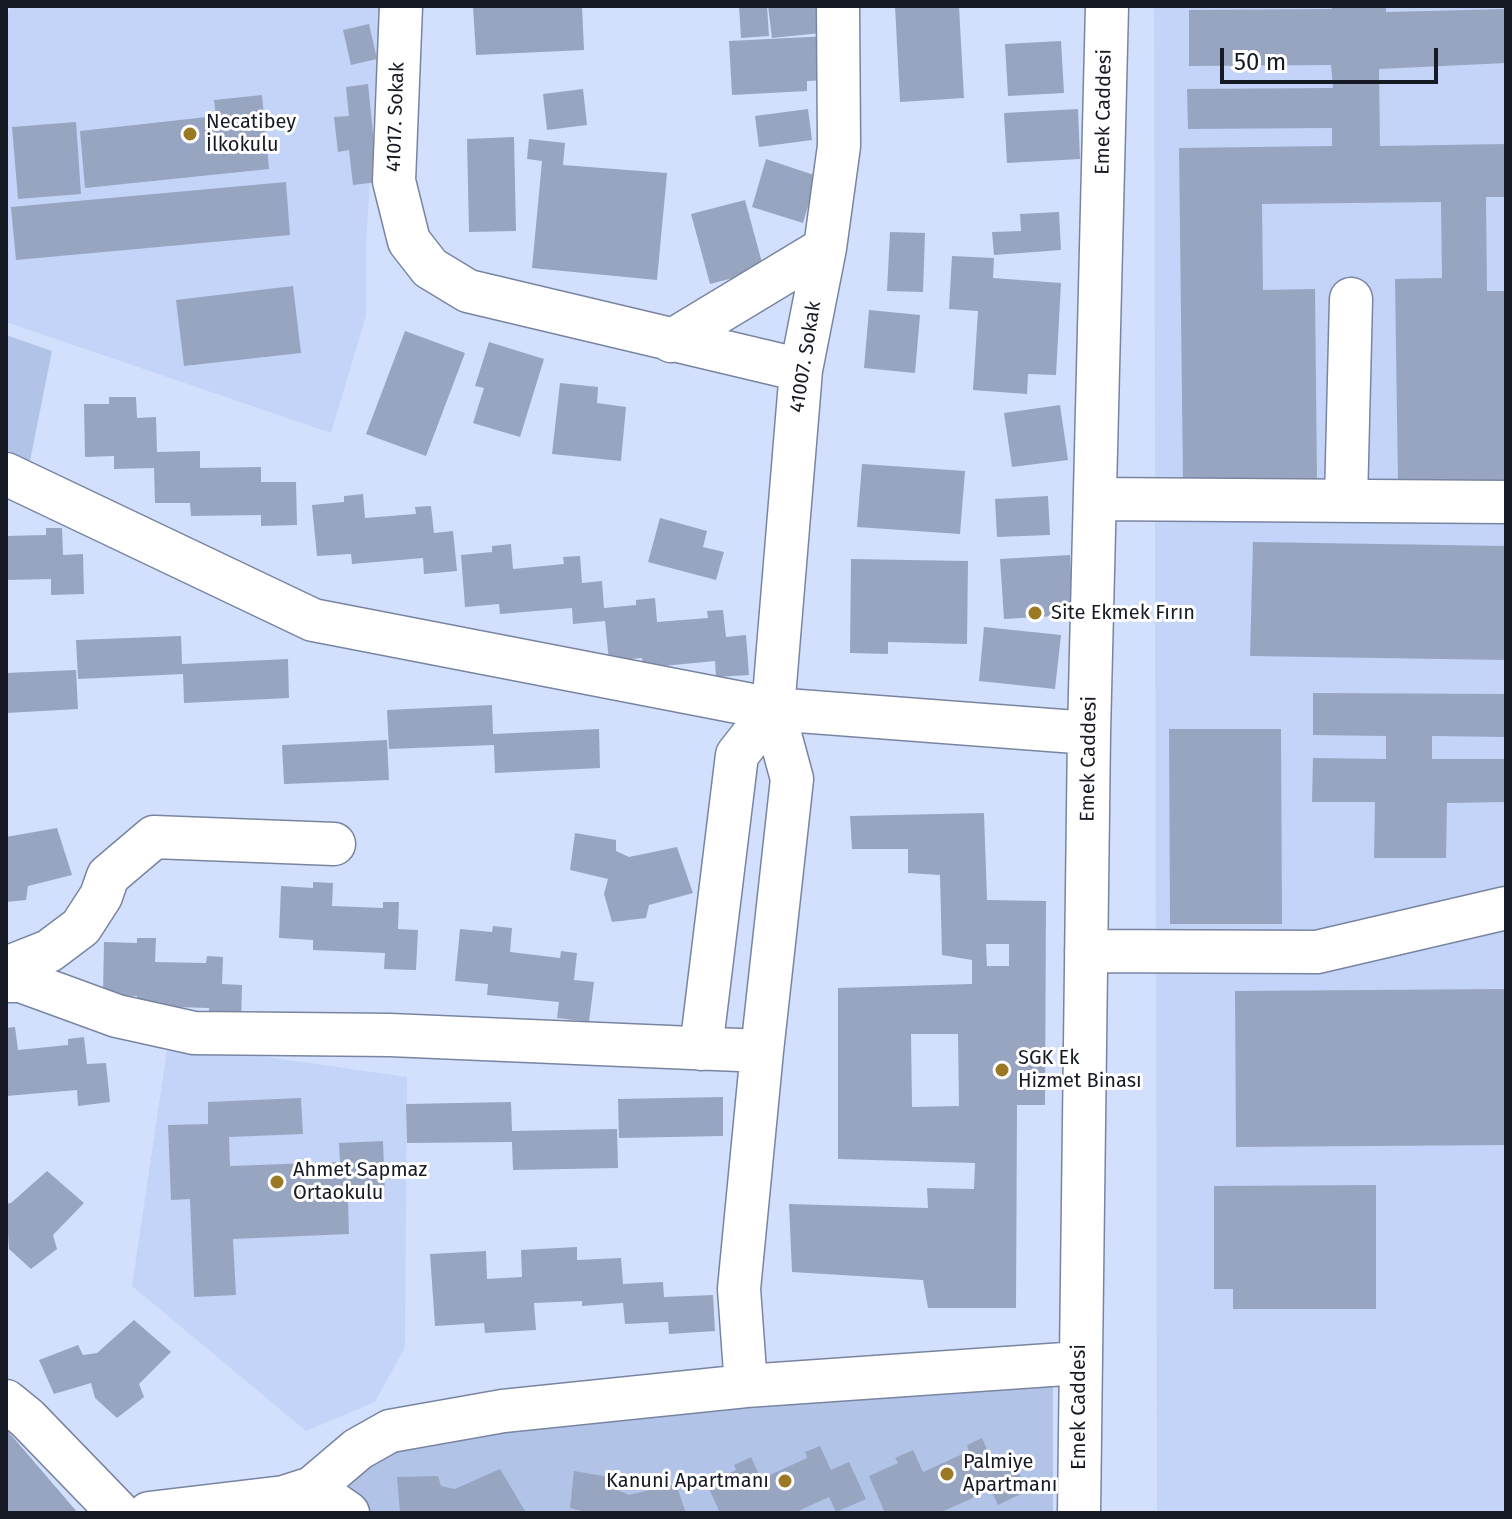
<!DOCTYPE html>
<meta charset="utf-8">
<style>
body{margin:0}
#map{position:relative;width:1512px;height:1519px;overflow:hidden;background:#d2e0fd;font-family:"Fira Sans",sans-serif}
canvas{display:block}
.frame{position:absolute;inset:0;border:8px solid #151a24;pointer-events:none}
.scale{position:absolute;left:1220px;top:48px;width:218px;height:36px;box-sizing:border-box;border:4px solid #151a24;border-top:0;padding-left:10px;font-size:24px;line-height:28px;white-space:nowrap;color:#151a24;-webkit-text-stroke:6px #fff;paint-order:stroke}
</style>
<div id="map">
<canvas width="1512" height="1519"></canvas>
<div class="frame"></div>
<div class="scale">50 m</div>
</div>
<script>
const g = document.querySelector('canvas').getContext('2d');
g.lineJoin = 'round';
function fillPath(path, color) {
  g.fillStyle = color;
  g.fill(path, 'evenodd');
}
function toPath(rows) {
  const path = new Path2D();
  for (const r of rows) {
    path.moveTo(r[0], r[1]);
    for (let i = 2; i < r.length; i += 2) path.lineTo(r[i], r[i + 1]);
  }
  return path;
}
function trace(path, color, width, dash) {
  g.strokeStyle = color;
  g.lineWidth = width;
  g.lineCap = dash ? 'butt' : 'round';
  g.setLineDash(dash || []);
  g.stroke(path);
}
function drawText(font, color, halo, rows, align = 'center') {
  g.font = font + ' "Fira Sans",sans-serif';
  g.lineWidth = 6;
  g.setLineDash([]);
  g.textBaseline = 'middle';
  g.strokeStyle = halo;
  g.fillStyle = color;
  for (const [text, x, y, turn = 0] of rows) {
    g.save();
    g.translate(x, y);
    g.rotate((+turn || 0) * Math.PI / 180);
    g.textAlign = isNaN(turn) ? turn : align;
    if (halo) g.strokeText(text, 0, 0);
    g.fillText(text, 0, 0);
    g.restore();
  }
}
const built = toPath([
 [10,6,381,6,366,245,366,316,331,433,6,322,6,24],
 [1154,6,1506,6,1506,1513,1157,1513],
 [168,1043,407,1077,405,1347,375,1402,306,1431,132,1286]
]);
const green = toPath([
 [6,335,52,351,30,461,6,450],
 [1053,1384,1053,1513,366,1513,324,1489,371,1450,496,1421]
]);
const building = toPath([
 [473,6,582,6,584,50,476,55],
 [739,6,767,6,769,36,741,38],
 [768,6,828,6,831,32,772,38],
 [895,6,959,6,964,98,900,102],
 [1332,6,1386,6,1386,12,1506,9,1506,63,1379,69,1380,146,1506,144,1506,197,1486,197,1487,291,1506,291,1506,481,1398,482,1395,279,1442,278,1441,202,1262,204,1263,290,1315,289,1317,480,1183,482,1179,148,1332,146,1332,128,1188,129,1187,89,1333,88,1331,65,1189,66,1189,10,1332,9],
 [369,24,377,59,351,65,343,30],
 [828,36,831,80,807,81,807,91,732,95,729,41],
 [1061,41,1064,93,1008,96,1005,44],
 [368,84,378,182,353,185,349,150,338,152,334,117,349,116,346,87],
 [583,89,587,125,547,130,543,94],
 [262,95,269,169,85,188,80,131,216,116,214,100],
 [808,109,812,140,759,147,755,116],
 [1078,109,1080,159,1007,163,1004,113],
 [76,122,81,194,18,199,12,127],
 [514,137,516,231,469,232,467,139],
 [529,139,565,143,563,165,667,173,657,280,532,268,542,161,527,159],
 [766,159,817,176,803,223,752,207],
 [286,182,290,235,16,260,11,207],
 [745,200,764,270,710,284,691,214],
 [1059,212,1061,250,994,255,992,232,1021,231,1020,214],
 [890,232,925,233,923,292,887,291],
 [952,256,994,258,993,278,1061,283,1056,375,1028,374,1027,394,973,390,978,311,949,309],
 [293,286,301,353,184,366,176,300],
 [869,310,920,315,915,373,864,368],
 [405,331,465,353,426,456,366,434],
 [489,342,544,359,520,437,473,423,484,388,475,386],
 [560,383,598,387,597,403,626,407,621,461,552,454],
 [109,397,136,397,137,418,156,417,157,452,200,451,200,468,261,467,261,482,296,482,297,525,261,526,261,515,191,516,190,503,155,503,154,468,114,469,114,456,85,457,84,404,109,404],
 [1060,405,1068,460,1012,467,1004,413],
 [862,464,965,471,960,534,857,527],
 [363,494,365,518,416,514,415,507,431,506,434,533,453,531,457,571,424,574,423,558,352,564,351,554,317,556,312,505,344,502,344,496],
 [1048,496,1050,535,997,537,995,499],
 [660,518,707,531,703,547,724,552,716,580,648,562],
 [46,528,62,528,63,555,83,554,84,594,51,595,51,579,6,580,6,536,46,535],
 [1253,542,1506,546,1506,660,1250,656],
 [511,544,513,569,564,564,563,557,580,556,582,583,602,581,604,608,636,605,636,600,655,598,657,622,708,618,707,611,723,610,726,637,746,635,749,675,716,677,715,661,643,668,642,658,609,661,605,621,573,624,572,608,500,614,499,604,465,607,461,555,492,552,492,546],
 [1070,555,1073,615,1004,619,1000,559],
 [851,559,968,561,967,644,888,642,888,654,850,653],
 [984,627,1061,635,1055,689,979,681],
 [181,636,182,664,288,659,289,698,184,703,183,674,78,679,76,640],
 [76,670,78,709,6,713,6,673],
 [1313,693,1506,694,1506,737,1432,736,1432,759,1505,759,1505,802,1447,803,1446,858,1374,858,1375,802,1312,802,1313,758,1386,759,1386,736,1313,735],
 [492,705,493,734,599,729,600,768,495,773,494,745,389,749,387,710],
 [1169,729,1281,729,1282,924,1170,924],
 [387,740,389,780,284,784,282,745],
 [984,813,987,900,1046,901,1045,1105,1017,1105,1016,1308,928,1308,923,1280,792,1272,789,1204,928,1208,927,1188,974,1189,975,1163,838,1159,838,988,972,984,972,960,942,955,940,875,908,873,908,849,852,849,850,816],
 [986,944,1009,944,1009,966,987,966],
 [911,1034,958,1034,959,1106,912,1107],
 [57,828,72,875,28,886,26,900,6,902,6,837],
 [575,833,616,840,616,851,629,857,677,847,693,893,649,905,646,918,612,922,604,894,608,879,570,870],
 [313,882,333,883,332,906,383,908,383,902,399,902,398,929,418,930,416,970,384,969,385,953,313,950,313,940,279,938,281,886,313,888],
 [493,926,512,928,510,952,560,958,561,951,577,953,574,980,594,982,589,1022,557,1018,559,1002,487,995,488,984,455,981,460,929,492,932],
 [137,938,156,938,155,962,206,963,207,956,223,957,222,984,242,985,241,1025,209,1024,209,1008,137,1006,137,996,103,995,104,942,137,943],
 [1506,989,1506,1145,1236,1147,1235,991],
 [15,1027,18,1050,68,1045,68,1039,84,1037,87,1064,106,1063,110,1102,78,1106,77,1090,6,1096,6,1028],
 [723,1097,723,1136,619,1138,618,1099],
 [301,1098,303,1134,229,1137,230,1166,340,1162,339,1143,383,1141,385,1197,348,1198,349,1234,233,1239,236,1295,194,1297,190,1199,171,1200,168,1125,208,1124,208,1102],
 [511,1102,512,1131,617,1129,618,1168,513,1170,512,1142,407,1143,406,1104],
 [47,1171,84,1203,53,1235,57,1249,31,1269,9,1249,6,1204,11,1203],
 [1376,1185,1376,1309,1233,1309,1233,1289,1214,1289,1214,1186],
 [577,1247,577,1260,621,1258,623,1284,663,1282,664,1297,713,1295,715,1331,669,1334,668,1322,625,1324,623,1303,582,1306,582,1301,534,1303,536,1330,485,1333,484,1323,435,1326,430,1254,486,1251,487,1279,522,1277,521,1250],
 [134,1320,171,1352,139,1384,144,1397,117,1418,95,1398,91,1383,54,1394,39,1360,78,1345,83,1355,97,1353],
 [6,1429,78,1513,6,1513],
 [982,1438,993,1463,1011,1455,1027,1491,998,1505,991,1490,939,1513,885,1513,869,1476,898,1463,895,1458,913,1450,923,1472,969,1451,967,1445],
 [820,1446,831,1470,849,1462,866,1499,836,1512,829,1497,794,1513,720,1513,707,1484,736,1470,734,1465,751,1457,761,1479,807,1458,805,1452],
 [500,1469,525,1511,400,1513,397,1477,438,1476,441,1486,455,1489],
 [574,1471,615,1478,615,1489,629,1495,676,1484,686,1513,589,1513,570,1508]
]);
const minor = toPath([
 [401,6,394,181,409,241,430,268,468,291,801,370],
 [671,341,825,248],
 [6,474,313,620,773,709,1089,733],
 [1095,499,1506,502],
 [1346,501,1351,299],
 [1086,951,1317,952,1506,908],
 [6,968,49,951,81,927,101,896,108,876,154,837,334,844],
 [6,981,21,981,117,1016,194,1033,390,1035,762,1051,792,779,773,709,801,370,825,248,839,146,838,6],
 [701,1049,737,755,773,709],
 [746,1386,739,1289,762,1051],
 [6,1401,27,1418,119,1513],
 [312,1488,348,1513],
 [149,1513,284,1497,312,1488,358,1449,390,1431,503,1411,746,1386,1079,1363],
 [1079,1513,1089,733,1107,6]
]);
const markers = [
 [190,134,8,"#9b7823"],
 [1035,613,8,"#9b7823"],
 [1002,1070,8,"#9b7823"],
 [277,1182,8,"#9b7823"],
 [947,1474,8,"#9b7823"],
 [785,1481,8,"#9b7823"]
];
const streetNames = [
 ["Emek Caddesi",1104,112,-89],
 ["41017. Sokak",396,117,-88],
 ["41007. Sokak",806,357,-81],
 ["Emek Caddesi",1089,759,-89],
 ["Emek Caddesi",1079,1407,-90]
];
const poiNames = [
 ["Necatibey",206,122],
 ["İlkokulu",206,145],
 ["Site Ekmek Fırın",1051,613],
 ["SGK Ek",1018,1058],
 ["Hizmet Binası",1018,1081],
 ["Ahmet Sapmaz",293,1170],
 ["Ortaokulu",293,1193],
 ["Palmiye",963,1462],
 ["Apartmanı",963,1485],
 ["Kanuni Apartmanı",769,1481,"right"]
];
fillPath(built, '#c3d4f8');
fillPath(green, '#b2c3e8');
fillPath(building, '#98a5c1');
trace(minor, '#7985a0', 45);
trace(minor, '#fff', 42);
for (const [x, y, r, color] of markers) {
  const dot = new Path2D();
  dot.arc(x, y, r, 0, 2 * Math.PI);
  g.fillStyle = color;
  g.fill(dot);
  trace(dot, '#fff', 3);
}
drawText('20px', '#151a24', '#fff', streetNames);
drawText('20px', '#151a24', '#fff', poiNames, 'left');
</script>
